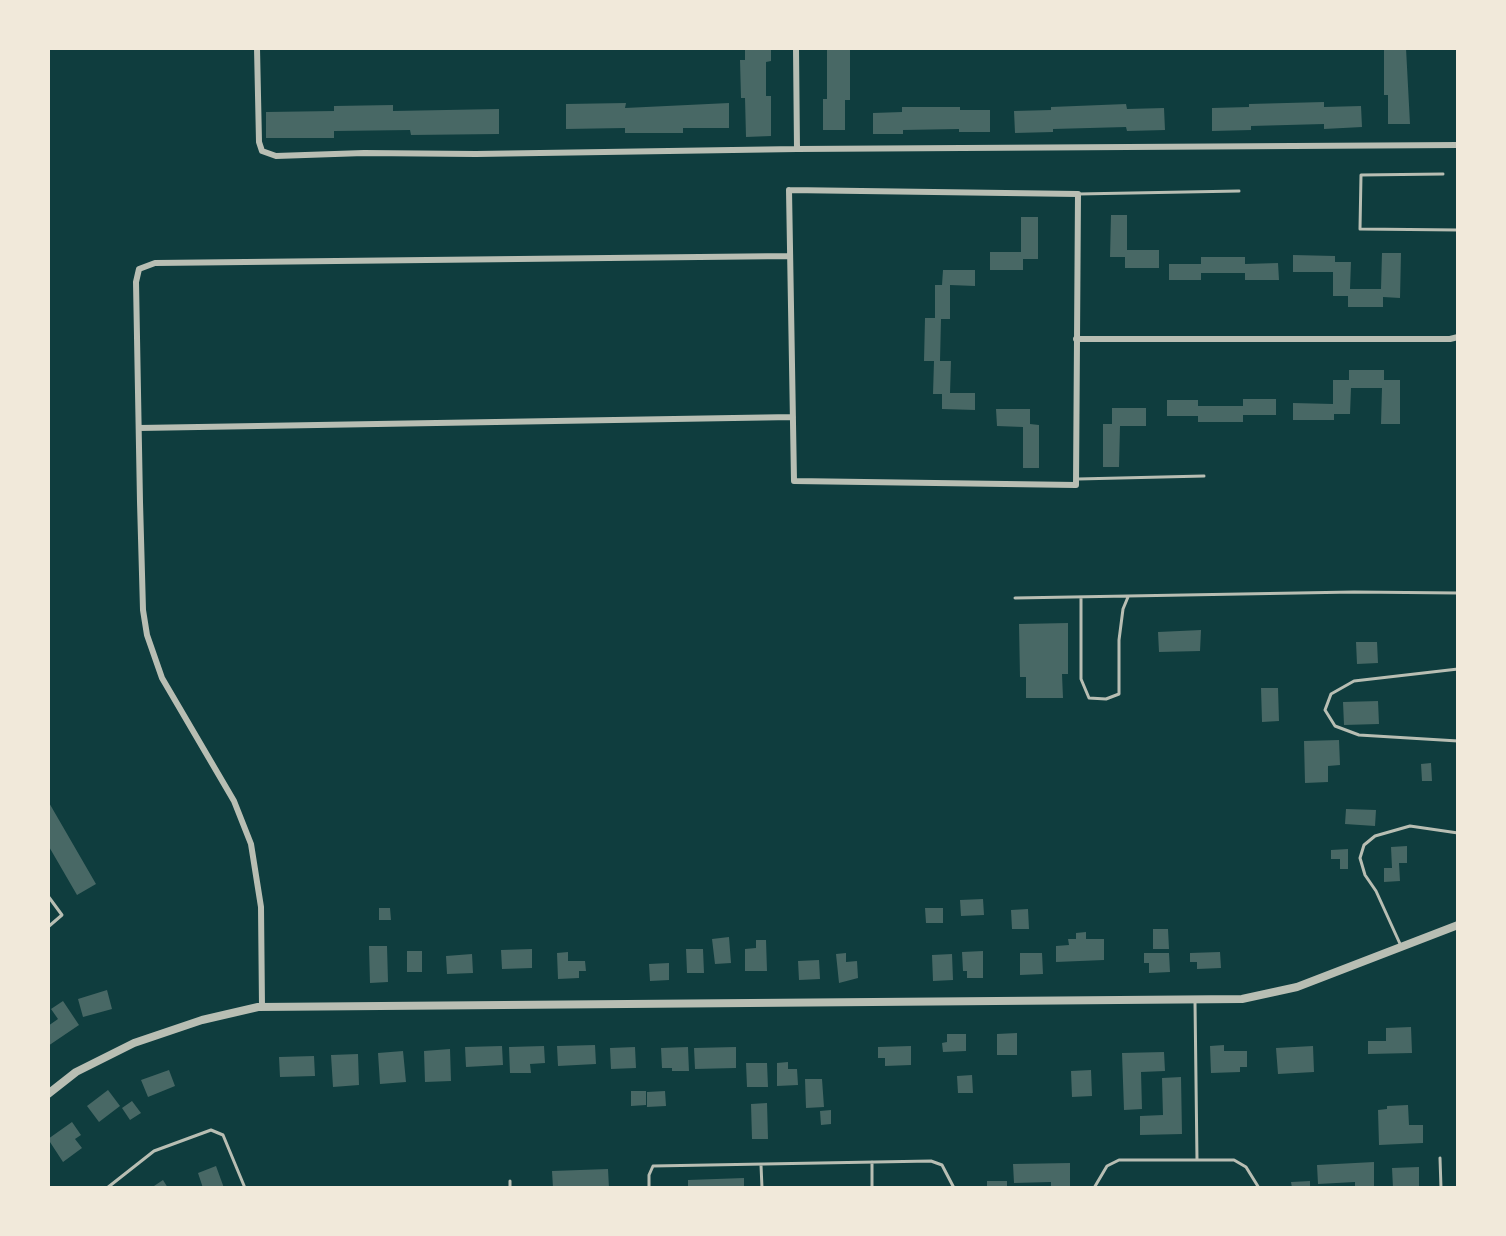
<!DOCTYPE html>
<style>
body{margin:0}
#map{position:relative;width:1506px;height:1236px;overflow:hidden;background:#0f3d3e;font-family:Helvetica,sans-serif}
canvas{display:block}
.frame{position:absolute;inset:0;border:50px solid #f1e9da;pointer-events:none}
</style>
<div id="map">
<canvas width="1506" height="1236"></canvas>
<div class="frame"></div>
</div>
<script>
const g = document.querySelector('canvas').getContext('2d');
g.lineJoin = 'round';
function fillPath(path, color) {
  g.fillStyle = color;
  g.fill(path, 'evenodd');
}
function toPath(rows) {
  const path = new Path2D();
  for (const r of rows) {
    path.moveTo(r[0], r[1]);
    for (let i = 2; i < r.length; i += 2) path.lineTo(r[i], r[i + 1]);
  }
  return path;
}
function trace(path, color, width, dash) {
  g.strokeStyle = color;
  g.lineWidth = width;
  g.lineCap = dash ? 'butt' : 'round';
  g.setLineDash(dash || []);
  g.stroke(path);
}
const building = toPath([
 [745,48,771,48,771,61,766,62,766,96,771,96,771,136,746,137,745,98,741,98,740,60,745,60],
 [827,48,850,48,850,100,845,100,845,130,823,130,823,99,827,99],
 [1384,48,1406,48,1410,124,1388,124,1388,95,1384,95],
 [1324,102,1324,107,1361,106,1362,127,1324,129,1324,124,1251,126,1251,130,1212,131,1212,108,1249,107,1249,104],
 [626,103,625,108,729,103,729,128,683,128,683,133,625,133,625,128,566,129,566,104],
 [1126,104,1127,109,1164,108,1165,130,1127,131,1126,127,1053,129,1053,132,1015,133,1014,111,1051,110,1051,107],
 [393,105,393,111,499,109,499,134,411,135,410,130,334,131,334,138,266,138,266,112,334,111,334,106],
 [902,107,960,107,960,110,990,110,990,132,959,132,959,129,903,130,903,134,873,134,873,113,902,112],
 [1111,215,1127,215,1127,250,1159,250,1159,268,1125,268,1125,257,1110,257],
 [1021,217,1038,217,1038,259,1023,259,1023,270,990,270,990,252,1021,252],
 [1382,253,1401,253,1400,298,1383,297,1383,307,1348,307,1348,296,1333,296,1333,272,1293,272,1293,255,1335,256,1335,262,1351,262,1350,289,1381,289],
 [1201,257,1245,257,1245,264,1278,263,1279,280,1245,280,1245,273,1201,273,1201,280,1169,280,1169,264,1201,264],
 [943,270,975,270,975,286,950,285,950,319,941,319,940,361,951,361,950,393,975,393,975,410,942,409,942,394,933,394,934,361,924,361,925,318,935,318,935,285,942,285],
 [1349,370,1384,370,1384,380,1400,380,1400,424,1381,424,1382,388,1351,388,1350,414,1334,414,1334,420,1293,420,1293,403,1333,404,1333,380,1349,380],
 [1243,399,1276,399,1276,415,1243,415,1243,422,1198,422,1198,416,1167,416,1167,400,1198,400,1198,406,1243,406],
 [1112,408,1146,408,1146,426,1120,426,1119,467,1103,467,1103,424,1112,424],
 [996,409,1030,409,1030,424,1039,425,1039,468,1023,468,1023,427,997,426],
 [1068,623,1068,674,1062,674,1063,698,1026,698,1026,677,1020,677,1019,624],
 [1201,630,1200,651,1159,652,1158,632],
 [1356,642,1377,642,1378,663,1357,664],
 [1261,688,1278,688,1279,721,1262,722],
 [1378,701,1379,724,1344,725,1343,702],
 [1339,740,1340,765,1328,766,1328,782,1305,783,1304,741],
 [1431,763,1432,781,1422,781,1421,764],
 [48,801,96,884,77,895,48,845],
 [1346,809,1376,810,1375,826,1345,824],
 [1407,846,1407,863,1399,863,1400,881,1384,882,1384,868,1392,868,1391,847],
 [1348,849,1348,869,1340,869,1340,859,1331,859,1331,850],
 [983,899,984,915,961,916,960,900],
 [379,908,390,908,391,920,379,920],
 [925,908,943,908,943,923,926,923],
 [1028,909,1029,929,1012,929,1011,910],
 [1153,929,1168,929,1169,949,1153,949],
 [1086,932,1086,939,1104,939,1104,960,1056,962,1056,946,1069,945,1068,939,1076,939,1076,933],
 [729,937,731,963,715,964,712,939],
 [756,940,766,940,767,971,745,971,745,949,756,948],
 [369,946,387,946,388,982,370,983],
 [532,949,532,968,502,969,501,950],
 [686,949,703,949,704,973,687,973],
 [407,951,422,951,422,972,407,972],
 [983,951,983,978,967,978,967,971,963,971,962,952],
 [568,952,568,961,585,961,586,971,579,971,579,978,558,979,557,953],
 [1220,952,1221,968,1197,969,1197,962,1190,962,1190,953],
 [846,953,846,962,857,961,858,978,839,983,836,954],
 [1020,953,1042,953,1043,974,1020,975],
 [1144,953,1169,953,1170,972,1149,973,1149,963,1144,963],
 [472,954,473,973,447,974,446,956],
 [952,954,953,980,933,981,932,955],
 [819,960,820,979,799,980,798,961],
 [669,963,669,980,650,981,649,964],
 [107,990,112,1009,83,1017,78,999],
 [63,1001,79,1025,48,1046,48,1026,58,1019,51,1009],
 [1411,1027,1412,1053,1368,1054,1368,1041,1386,1041,1386,1028],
 [1017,1033,1017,1055,997,1055,997,1034],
 [947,1034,966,1034,966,1051,943,1052,942,1043,947,1042],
 [595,1045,596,1064,558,1066,557,1046],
 [1224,1045,1224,1051,1247,1051,1247,1067,1240,1067,1240,1072,1211,1073,1210,1046],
 [502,1046,503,1065,466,1067,465,1047],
 [544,1046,545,1063,530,1064,531,1073,510,1073,509,1047],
 [911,1046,911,1065,885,1066,885,1058,878,1058,878,1047],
 [1313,1046,1314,1072,1278,1074,1276,1048],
 [635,1047,636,1068,611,1069,610,1048],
 [688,1047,689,1071,672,1071,672,1068,662,1068,661,1048],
 [736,1047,736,1068,695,1069,694,1048],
 [450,1049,451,1081,425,1082,424,1051],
 [403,1051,406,1082,380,1084,378,1053],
 [1164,1052,1165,1071,1141,1072,1142,1109,1124,1110,1122,1053],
 [358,1054,359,1085,333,1087,331,1055],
 [314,1056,315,1076,280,1077,279,1057],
 [788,1062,788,1069,797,1069,798,1085,777,1086,777,1063],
 [746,1063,767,1063,768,1087,747,1087],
 [169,1070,175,1086,148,1097,141,1080],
 [1091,1070,1092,1096,1072,1097,1071,1071],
 [972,1075,973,1093,958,1093,957,1076],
 [1181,1077,1182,1134,1140,1135,1140,1116,1163,1115,1162,1078],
 [805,1079,822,1079,824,1107,806,1108],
 [108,1090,120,1106,99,1122,87,1106],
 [631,1091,646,1091,646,1105,631,1106],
 [665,1091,666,1106,647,1107,647,1092],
 [132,1101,141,1113,130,1120,122,1108],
 [767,1103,768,1139,752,1139,751,1104],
 [1408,1105,1409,1125,1423,1125,1423,1143,1379,1145,1378,1110,1387,1109,1387,1106],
 [831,1110,831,1124,821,1125,820,1111],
 [72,1122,81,1135,75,1139,82,1148,63,1162,48,1139],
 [1374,1162,1374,1188,1355,1188,1355,1182,1318,1184,1317,1165],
 [1070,1163,1070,1188,1051,1188,1051,1182,1014,1183,1013,1164],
 [216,1166,224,1188,203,1188,198,1173],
 [1419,1167,1419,1188,1393,1188,1392,1168],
 [608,1169,609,1188,553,1188,552,1171],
 [744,1178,744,1188,688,1188,688,1180],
 [163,1180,168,1188,151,1188],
 [987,1181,1007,1181,1007,1188,987,1188],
 [1310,1181,1310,1188,1292,1188,1291,1182]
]);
const service = toPath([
 [1443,174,1361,175,1360,229,1458,230],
 [1078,194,1239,191],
 [1078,479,1204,476],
 [1081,597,1081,679,1089,698,1106,699,1119,694,1119,640,1123,609,1128,597],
 [1015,598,1354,592,1458,593],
 [1458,669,1354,681,1331,694,1325,710,1335,726,1359,735,1458,741],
 [48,896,62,915,48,927],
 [1401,946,1376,891,1365,875,1360,858,1364,845,1375,836,1410,826,1458,833],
 [1195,1002,1197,1160],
 [1440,1158,1441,1188],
 [761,1165,762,1188],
 [510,1181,510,1188],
 [107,1188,154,1151,211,1130,223,1135,245,1188],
 [649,1188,649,1175,653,1166,931,1161,942,1165,954,1188],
 [872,1188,872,1162],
 [1094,1188,1107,1166,1119,1160,1234,1160,1246,1167,1259,1188]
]);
const minor = toPath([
 [257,48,259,142,262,151,276,156,364,153,476,154,797,149,1458,145],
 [796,48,797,149],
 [789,190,1078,194,1076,485,794,481,789,190],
 [1076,339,1450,339,1458,337],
 [139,428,793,417],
 [262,1007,261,907,251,844,234,801,162,678,147,635,143,610,140,502,136,282,139,269,155,263,790,256]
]);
const tertiary = toPath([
 [48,1094,76,1072,134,1043,202,1020,258,1007,1242,999,1297,987,1458,925]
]);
fillPath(building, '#486865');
trace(service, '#b8beb3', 3);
trace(minor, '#b8beb3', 6);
trace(tertiary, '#b8beb3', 8);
</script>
